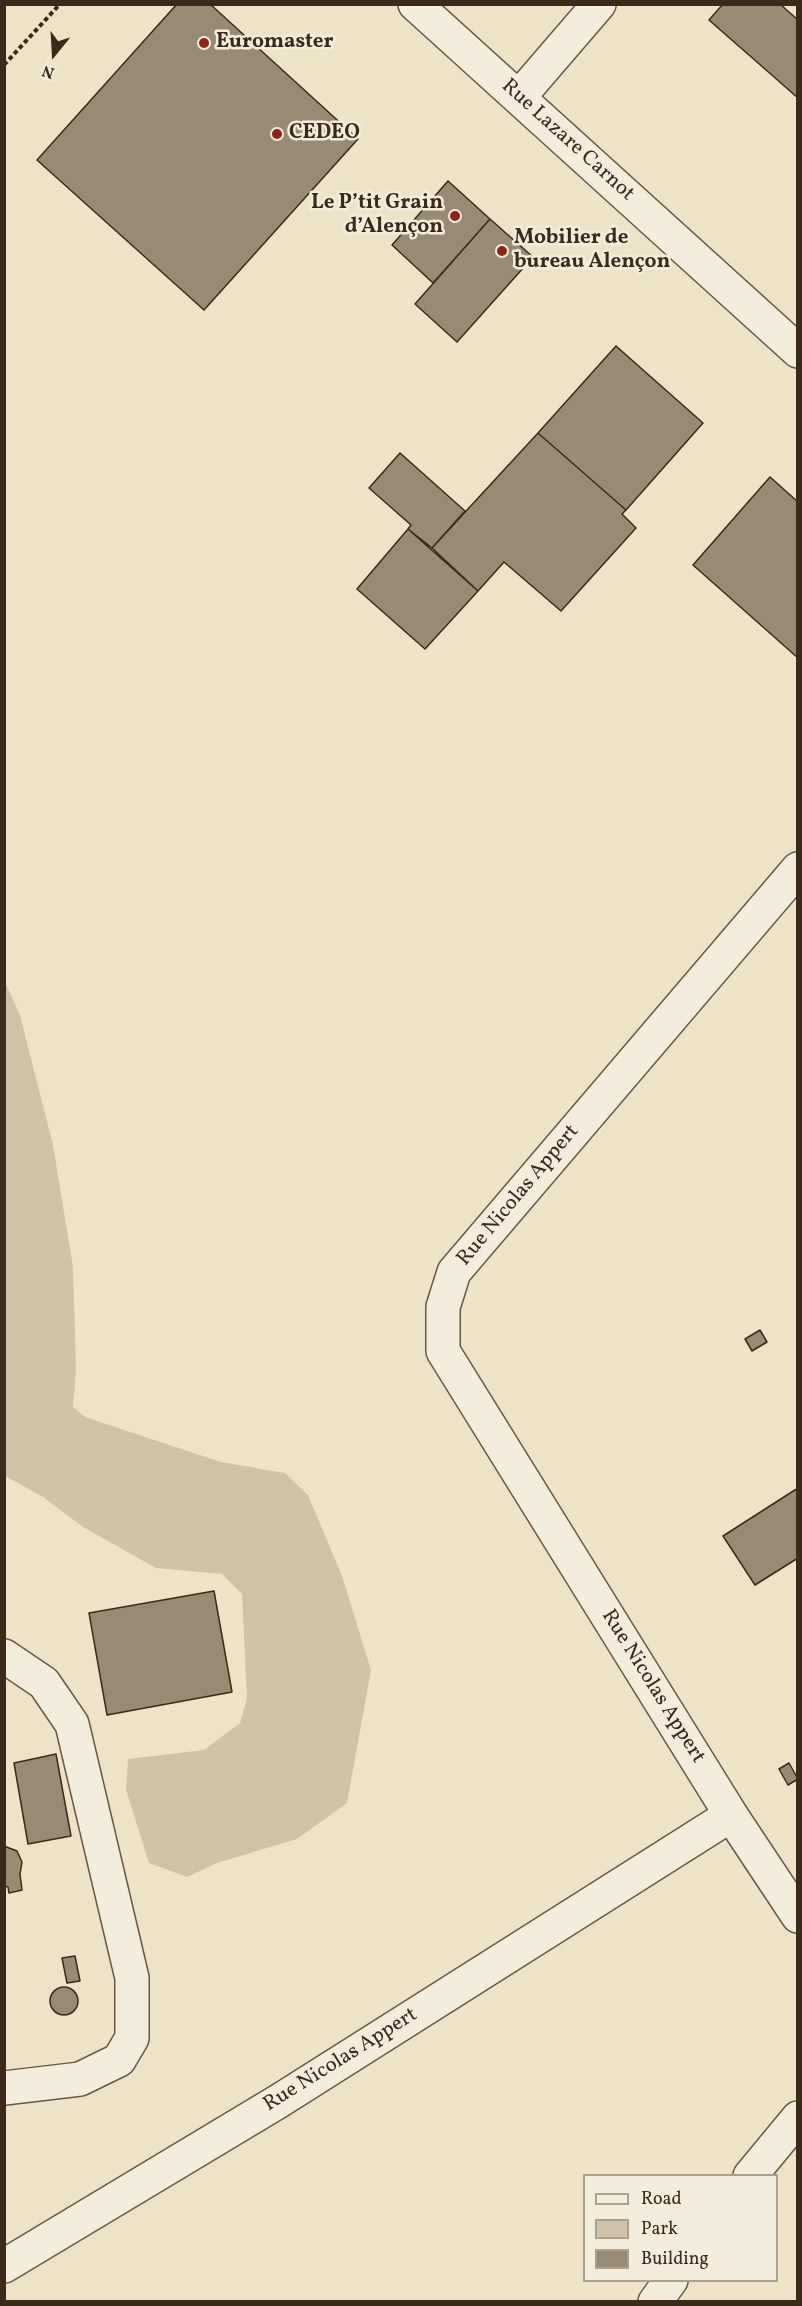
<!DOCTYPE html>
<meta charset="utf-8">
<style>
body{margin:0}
#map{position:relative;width:802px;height:2306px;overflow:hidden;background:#efe3c7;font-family:Vollkorn,serif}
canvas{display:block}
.frame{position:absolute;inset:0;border:6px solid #3b2919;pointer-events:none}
.legend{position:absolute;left:583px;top:2174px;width:195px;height:108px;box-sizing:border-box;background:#f5eddb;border:2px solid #ab9f8d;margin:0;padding:8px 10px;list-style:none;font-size:18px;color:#3b2919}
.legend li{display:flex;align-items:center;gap:12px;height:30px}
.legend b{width:30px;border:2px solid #ab9f8d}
.north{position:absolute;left:24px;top:24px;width:60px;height:60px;-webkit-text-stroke:4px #f5eddb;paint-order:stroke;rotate:198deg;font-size:16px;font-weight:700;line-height:24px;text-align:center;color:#3b2919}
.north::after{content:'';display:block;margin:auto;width:21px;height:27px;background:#3b2919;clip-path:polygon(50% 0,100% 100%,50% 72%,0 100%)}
</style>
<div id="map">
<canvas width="802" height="2306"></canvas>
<div class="frame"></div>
<ul class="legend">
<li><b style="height:8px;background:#f5eddb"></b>Road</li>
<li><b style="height:16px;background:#d0c3a9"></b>Park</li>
<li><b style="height:16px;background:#998a73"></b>Building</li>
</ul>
<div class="north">N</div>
</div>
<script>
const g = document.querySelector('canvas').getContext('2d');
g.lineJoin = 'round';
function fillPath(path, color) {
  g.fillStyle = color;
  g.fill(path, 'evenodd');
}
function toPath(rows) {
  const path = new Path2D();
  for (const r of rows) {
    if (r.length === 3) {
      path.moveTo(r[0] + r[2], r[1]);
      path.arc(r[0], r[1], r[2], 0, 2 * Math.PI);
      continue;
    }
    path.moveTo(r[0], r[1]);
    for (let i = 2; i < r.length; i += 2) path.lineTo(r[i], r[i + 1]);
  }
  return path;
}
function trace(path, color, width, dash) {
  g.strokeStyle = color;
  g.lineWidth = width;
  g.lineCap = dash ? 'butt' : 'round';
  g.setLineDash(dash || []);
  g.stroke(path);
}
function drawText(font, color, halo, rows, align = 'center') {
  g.font = font + ' Vollkorn,serif';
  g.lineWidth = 5;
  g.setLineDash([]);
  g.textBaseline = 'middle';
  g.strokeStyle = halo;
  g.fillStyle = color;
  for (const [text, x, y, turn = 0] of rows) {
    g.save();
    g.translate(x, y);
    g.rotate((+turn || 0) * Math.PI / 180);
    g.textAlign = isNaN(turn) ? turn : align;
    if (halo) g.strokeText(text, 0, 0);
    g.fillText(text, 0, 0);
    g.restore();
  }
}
const green = toPath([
 [5,982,20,1015,53,1145,73,1267,76,1370,73,1407,85,1417,221,1462,285,1473,308,1495,342,1576,371,1670,347,1803,297,1839,217,1863,187,1877,149,1863,126,1790,128,1759,204,1750,240,1723,247,1698,242,1594,222,1574,156,1568,83,1527,43,1497,5,1476]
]);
const building = toPath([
 [177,4,210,4,358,139,204,310,37,160,177,4],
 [723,4,780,4,798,20,798,98,709,20,723,4],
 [448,181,490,219,433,283,392,245,448,181],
 [490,219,533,257,457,342,415,304,490,219],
 [616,346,703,423,626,510,538,433,616,346],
 [538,433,626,510,622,514,636,528,561,611,504,562,478,591,432,548,538,433],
 [400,453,465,511,432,548,408,529,411,525,369,488,400,453],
 [770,477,798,502,798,658,693,565,770,477],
 [408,529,478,591,425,649,357,589,408,529],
 [760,1330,767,1342,752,1351,745,1339,760,1330],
 [798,1488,798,1558,755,1585,723,1536,798,1488],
 [214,1591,232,1692,107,1715,89,1613,214,1591],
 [56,1754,71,1836,28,1844,14,1763,56,1754],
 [789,1763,798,1779,788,1785,779,1769,789,1763],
 [4,1846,17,1851,22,1862,20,1874,22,1890,9,1893,8,1887,4,1886,4,1846],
 [75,1956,80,1981,67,1983,62,1958,75,1956],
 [64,2001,14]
]);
const path = toPath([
 [4,65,60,4]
]);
const minor = toPath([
 [415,4,798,351],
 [519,97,599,4],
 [4,1656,44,1683,72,1724,132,1978,132,2038,119,2060,80,2079,4,2088],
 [731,1815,798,1916],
 [750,2176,798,2118],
 [4,2266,279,2101,731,1815,443,1351,443,1307,454,1272,798,869],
 [655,2302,671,2280]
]);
const markers = [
 [204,43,6,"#8f2418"],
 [277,134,6,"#8f2418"],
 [455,216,6,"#8f2418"],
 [502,251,6,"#8f2418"]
];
const poiNames = [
 ["Euromaster",216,43],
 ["CEDEO",289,134],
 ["Le P’tit Grain",443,204,"right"],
 ["d’Alençon",443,228,"right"],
 ["Mobilier de",514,239],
 ["bureau Alençon",514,263]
];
const streetNames = [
 ["Rue Lazare Carnot",567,141,42],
 ["Rue Nicolas Appert",519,1196,-50],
 ["Rue Nicolas Appert",652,1687,58],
 ["Rue Nicolas Appert",341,2061,-32]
];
fillPath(green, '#d0c3a9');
fillPath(building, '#998a73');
trace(building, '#3b2919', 1.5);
trace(minor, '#685844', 36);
trace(path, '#3b2919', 4, [4.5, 3]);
trace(minor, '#f5eddb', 33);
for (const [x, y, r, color] of markers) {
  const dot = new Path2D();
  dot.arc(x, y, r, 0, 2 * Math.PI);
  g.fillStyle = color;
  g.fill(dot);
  trace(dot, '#f5eddb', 2);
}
drawText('bold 21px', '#3b2919', '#f5eddb', poiNames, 'left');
drawText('21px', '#3b2919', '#f5eddb', streetNames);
</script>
